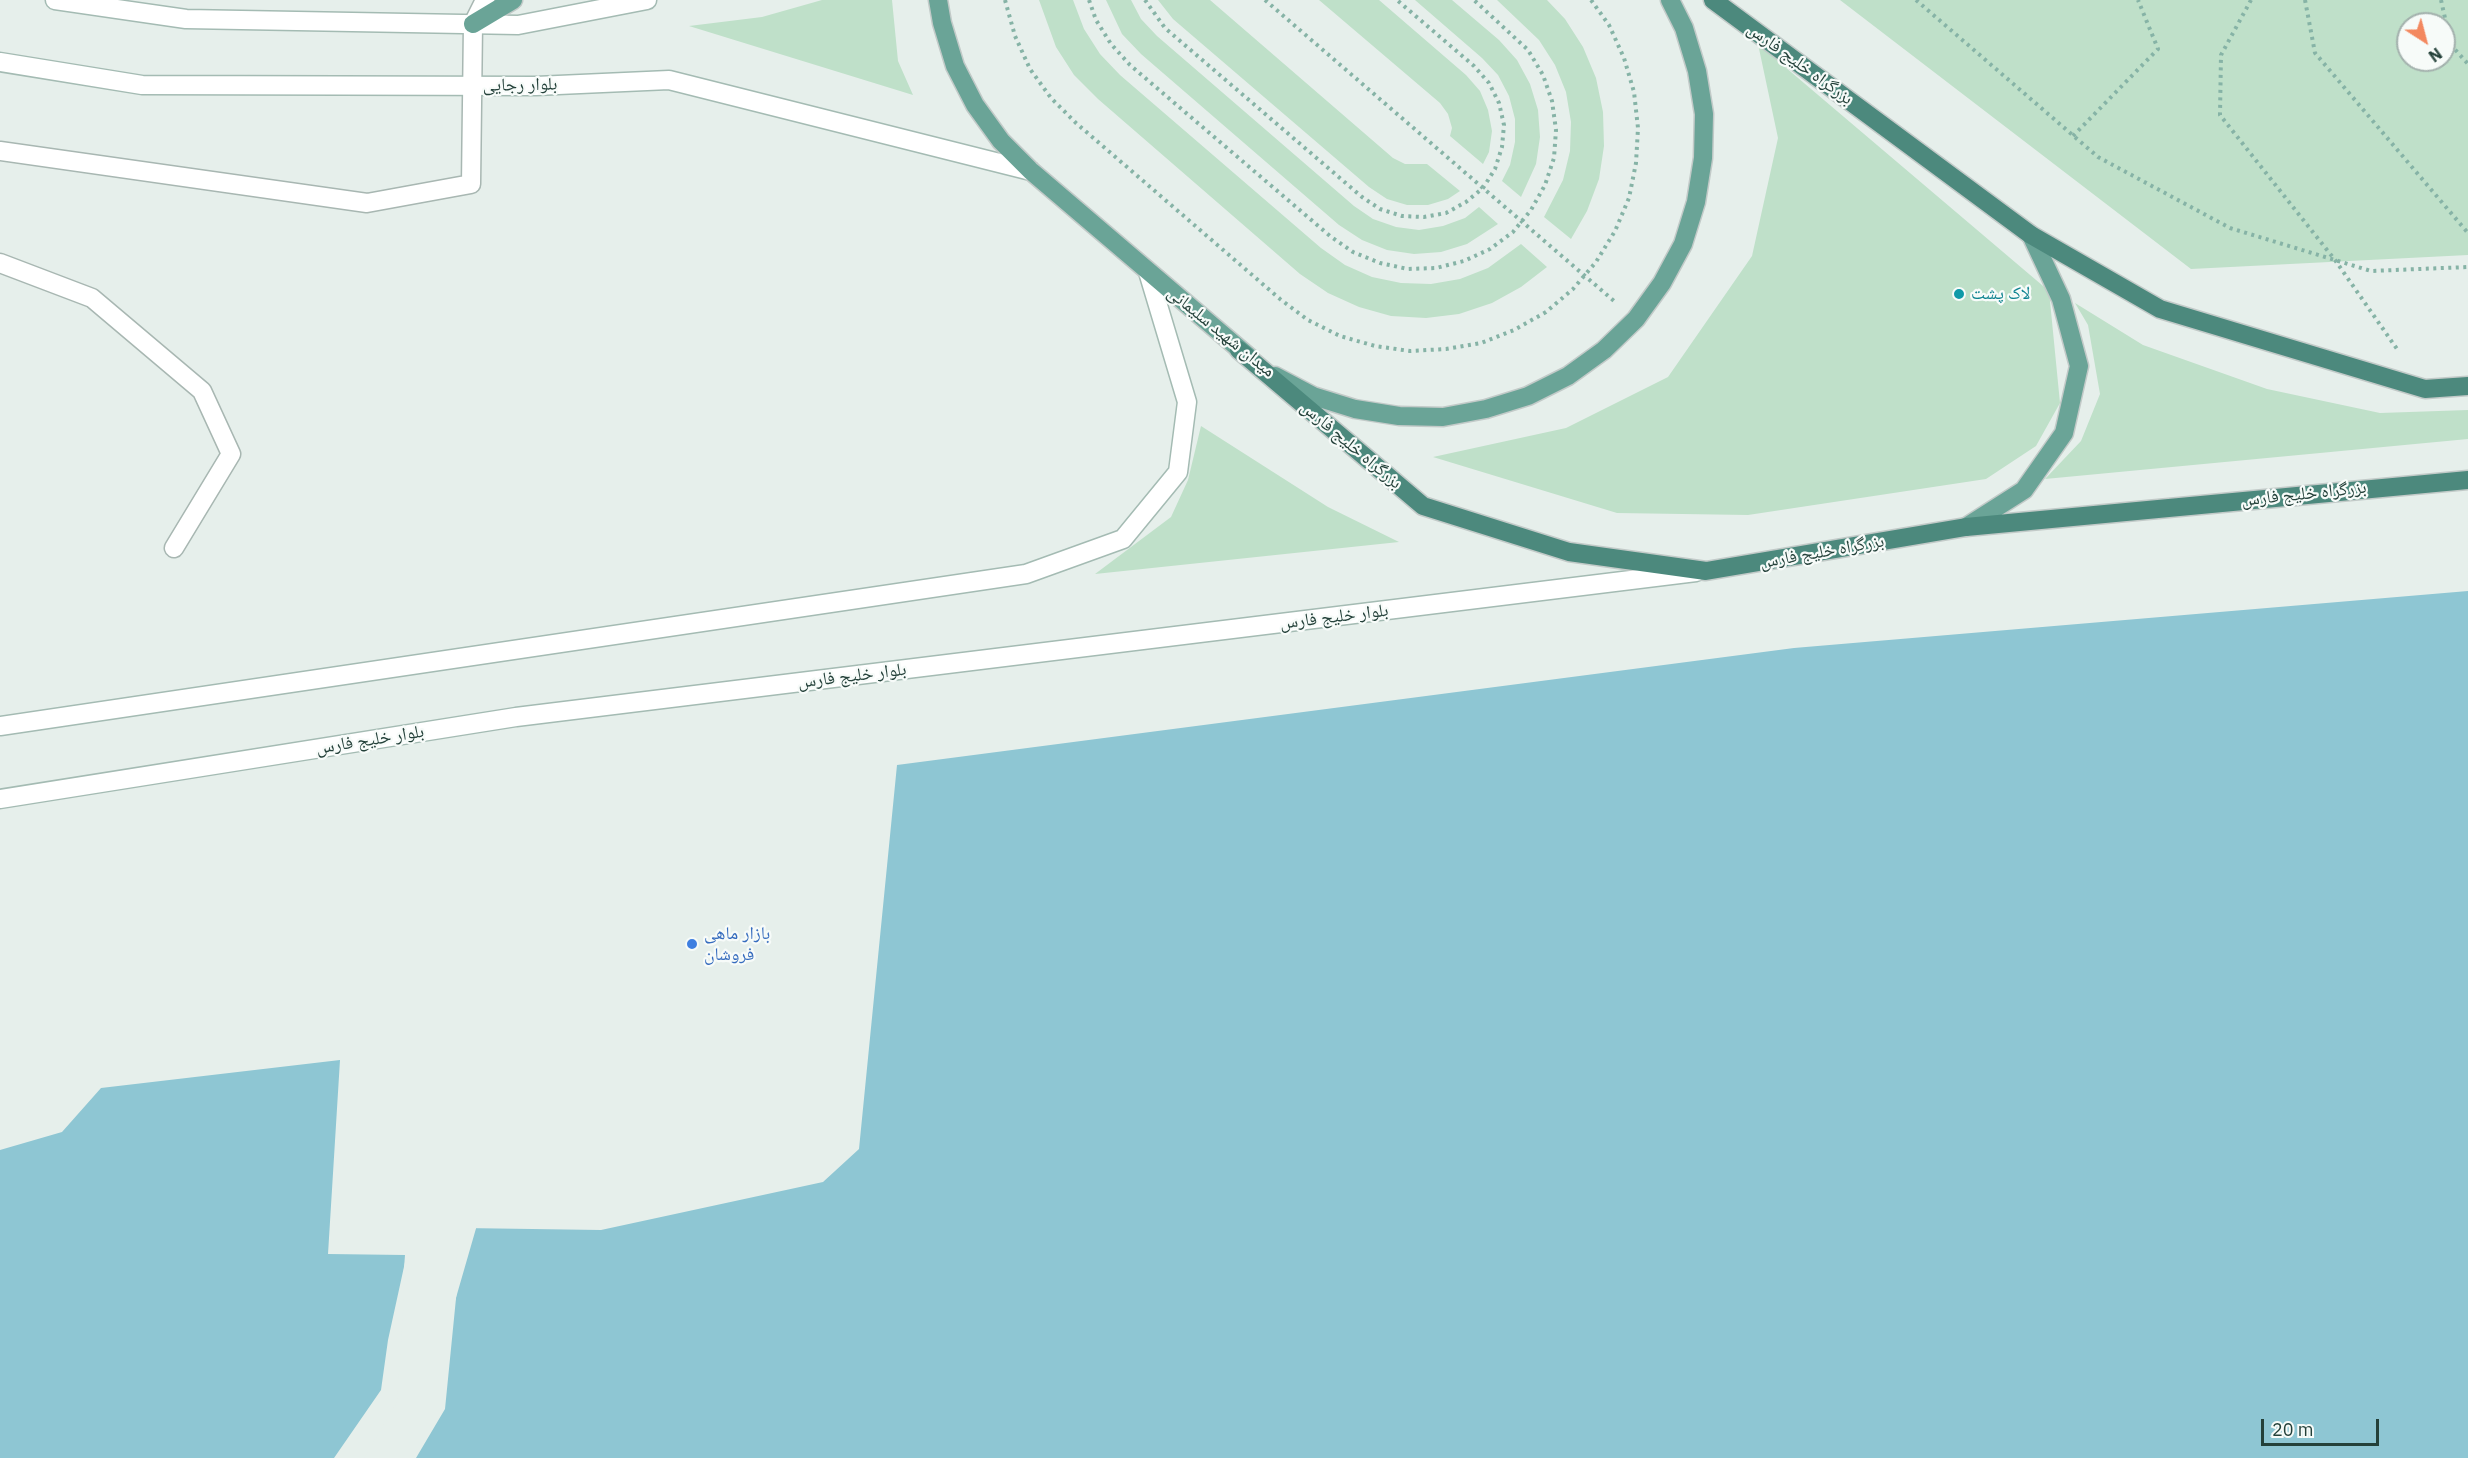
<!DOCTYPE html>
<meta charset="utf-8">
<style>
body{margin:0}
#map{position:relative;width:2468px;height:1458px;overflow:hidden;background:#e6efeb;font-family:"IBM Plex Sans",sans-serif}
canvas{display:block}
.north{position:absolute;left:2396px;top:12px;width:60px;height:60px;box-sizing:border-box;background:#f7fbf9;border:2px solid #a3b1ad;border-radius:50%;rotate:144deg;font-size:16px;font-weight:700;line-height:24px;text-align:center;color:#24413a}
.north::after{content:'';display:block;margin:auto;width:21px;height:27px;background:#f3885f;clip-path:polygon(50% 0,100% 100%,50% 72%,0 100%)}
.scale{position:absolute;left:2261px;top:1419px;width:118px;height:27px;box-sizing:border-box;border:3px solid #24413a;border-top:0;padding-left:8px;font-size:18px;line-height:21px;white-space:nowrap;color:#24413a;-webkit-text-stroke:4px #f7fbf9;paint-order:stroke}
</style>
<div id="map">
<canvas width="2468" height="1458"></canvas>
<div class="north">N</div>
<div class="scale">20 m</div>
</div>
<script>
const g = document.querySelector('canvas').getContext('2d');
g.lineJoin = 'round';
function fillPath(path, color) {
  g.fillStyle = color;
  g.fill(path, 'evenodd');
}
function toPath(rows) {
  const path = new Path2D();
  for (const r of rows) {
    path.moveTo(r[0], r[1]);
    for (let i = 2; i < r.length; i += 2) path.lineTo(r[i], r[i + 1]);
  }
  return path;
}
function trace(path, color, width, dash) {
  g.strokeStyle = color;
  g.lineWidth = width;
  g.lineCap = dash ? 'butt' : 'round';
  g.setLineDash(dash || []);
  g.stroke(path);
}
function drawText(font, color, halo, rows, align = 'center') {
  g.font = font + ' "IBM Plex Sans","Noto Naskh Arabic",sans-serif';
  g.lineWidth = 4.5;
  g.setLineDash([]);
  g.textBaseline = 'middle';
  g.strokeStyle = halo;
  g.fillStyle = color;
  for (const [text, x, y, turn = 0] of rows) {
    g.save();
    g.translate(x, y);
    g.rotate((+turn || 0) * Math.PI / 180);
    g.textAlign = isNaN(turn) ? turn : align;
    if (halo) g.strokeText(text, 0, 0);
    g.fillText(text, 0, 0);
    g.restore();
  }
}
const green = toPath([
 [822,0,892,0,898,61,913,95,689,26,762,17],
 [1039,0,1073,0,1084,29,1100,54,1120,75,1321,248,1345,265,1372,277,1401,283,1431,284,1460,279,1488,268,1521,244,1547,267,1521,287,1492,303,1459,314,1426,318,1391,316,1359,307,1328,293,1300,274,1098,99,1074,75,1056,47],
 [1106,0,1131,0,1141,19,1157,36,1354,206,1373,219,1396,227,1419,230,1443,226,1465,218,1479,207,1498,224,1467,244,1441,252,1414,254,1387,250,1362,240,1339,225,1141,54,1122,34],
 [1158,0,1210,0,1393,158,1405,164,1427,164,1460,191,1448,199,1428,205,1407,205,1387,199,1369,187,1173,19],
 [1319,0,1379,0,1466,75,1480,91,1488,110,1492,131,1489,152,1483,164,1450,136,1452,128,1448,114,1440,103],
 [1415,0,1452,0,1499,40,1517,60,1530,84,1538,110,1540,137,1536,164,1521,197,1502,181,1510,165,1515,142,1515,119,1509,96,1498,75,1482,58],
 [1497,0,1547,0,1565,19,1583,47,1596,78,1603,112,1604,146,1599,179,1587,211,1571,239,1544,217,1563,180,1570,151,1571,122,1566,92,1555,65,1539,40],
 [1840,0,2468,0,2468,255,2191,269],
 [2408,24,2444,24,2444,60,2408,60],
 [1758,44,2049,291,2060,403,2036,446,1986,479,1748,515,1617,513,1433,457,1566,428,1668,377,1752,256,1778,138],
 [2075,303,2143,345,2267,389,2380,413,2468,410,2468,439,2045,479,2081,441,2100,394,2088,325],
 [1201,426,1328,507,1399,542,1095,574,1171,517,1188,480]
]);
const water = toPath([
 [2468,591,2468,1458,416,1458,445,1409,463,1228,601,1230,823,1182,859,1149,897,765,1794,648],
 [340,1060,328,1254,405,1255,394,1401,360,1458,0,1458,0,1150,62,1132,101,1088]
]);
const pier = toPath([
 [463,1225,477,1225,451,1315,460,1228],
 [407,1253,397,1402,364,1458,334,1458,381,1390,388,1340]
]);
const path = toPath([
 [1005,0,1015,36,1030,69,1051,98,1076,123,1280,299,1308,320,1340,336,1375,346,1410,351,1446,349,1481,343,1514,330,1546,312,1573,289,1596,262,1615,231,1629,198,1636,163,1638,128,1634,92,1624,58,1609,25,1591,0],
 [1089,0,1096,20,1111,44,1130,65,1330,236,1353,252,1380,263,1408,269,1436,268,1464,261,1490,249,1513,232,1531,210,1545,185,1554,158,1556,130,1552,101,1543,75,1528,50,1474,0],
 [1145,0,1165,28,1362,197,1380,209,1402,216,1424,217,1446,213,1466,202,1483,188,1495,169,1502,147,1504,125,1499,103,1489,83,1474,66,1397,0],
 [1265,0,1614,301],
 [1916,0,2098,157,2230,228,2371,271,2468,267],
 [2251,0,2221,55,2220,115,2335,260,2397,349],
 [2305,0,2315,53,2468,233],
 [2441,0,2451,45,2468,64],
 [2073,136,2158,49,2138,0]
]);
const minor = toPath([
 [0,151,367,203,471,184,473,24,485,0],
 [0,263,92,298,202,391,231,454,174,548]
]);
const secondary = toPath([
 [55,0,186,19,518,25,647,0],
 [0,62,142,85,536,86,669,80,1031,171],
 [0,726,1026,574,1123,539,1178,472,1187,402,1148,272],
 [0,799,516,717,1696,572]
]);
const primary = toPath([
 [938,0,942,23,955,66,975,105,1001,141,1031,171,1250,358],
 [473,24,513,0],
 [1275,376,1313,396,1355,409,1399,416,1443,417,1486,409,1528,396,1568,376,1604,350,1636,319,1662,283,1683,244,1696,202,1703,158,1704,114,1697,71,1684,28,1670,0],
 [1966,527,2024,490,2064,433,2079,366,2061,299,2031,235]
]);
const trunk = toPath([
 [1713,0,2031,235,2160,309,2425,389,2468,386],
 [1239,350,1423,506,1569,552,1706,571,1966,527,2468,480]
]);
const markers = [
 [1959,294,6,"#0f9aa8"],
 [692,944,6,"#3f7fe0"]
];
const streetNames = [
 ["بزرگراه خلیج فارس",1800,64,36],
 ["بلوار رجایی",520,85,-1],
 ["میدان شهید سلیمانی",1221,332,39],
 ["بزرگراه خلیج فارس",1351,445,40],
 ["بزرگراه خلیج فارس",2304,494,-6],
 ["بزرگراه خلیج فارس",1822,552,-10],
 ["بلوار خلیج فارس",1334,617,-7],
 ["بلوار خلیج فارس",852,676,-7],
 ["بلوار خلیج فارس",370,740,-9]
];
const cultureNames = [
 ["لاک پشت",1971,294]
];
const shopNames = [
 ["بازار ماهی",704,934],
 ["فروشان",704,955]
];
fillPath(green, '#bfe0c9');
fillPath(water, '#8ec6d3');
fillPath(pier, '#e6efeb');
trace(minor, '#a8b7b2', 21);
trace(secondary, '#a4bbb3', 21);
trace(primary, '#c2cac8', 21);
trace(trunk, '#c2cac8', 21);
trace(path, '#86b3a6', 4, [3, 4.5]);
trace(minor, '#fff', 18);
trace(secondary, '#fff', 18);
trace(primary, '#6aa497', 18);
trace(trunk, '#4c897d', 18);
for (const [x, y, r, color] of markers) {
  const dot = new Path2D();
  dot.arc(x, y, r, 0, 2 * Math.PI);
  g.fillStyle = color;
  g.fill(dot);
  trace(dot, '#f7fbf9', 2);
}
drawText('18px', '#24413a', '#f7fbf9', streetNames);
drawText('18px', '#0d838f', '#f7fbf9', cultureNames, 'left');
drawText('18px', '#366cbe', '#f7fbf9', shopNames, 'left');
</script>
